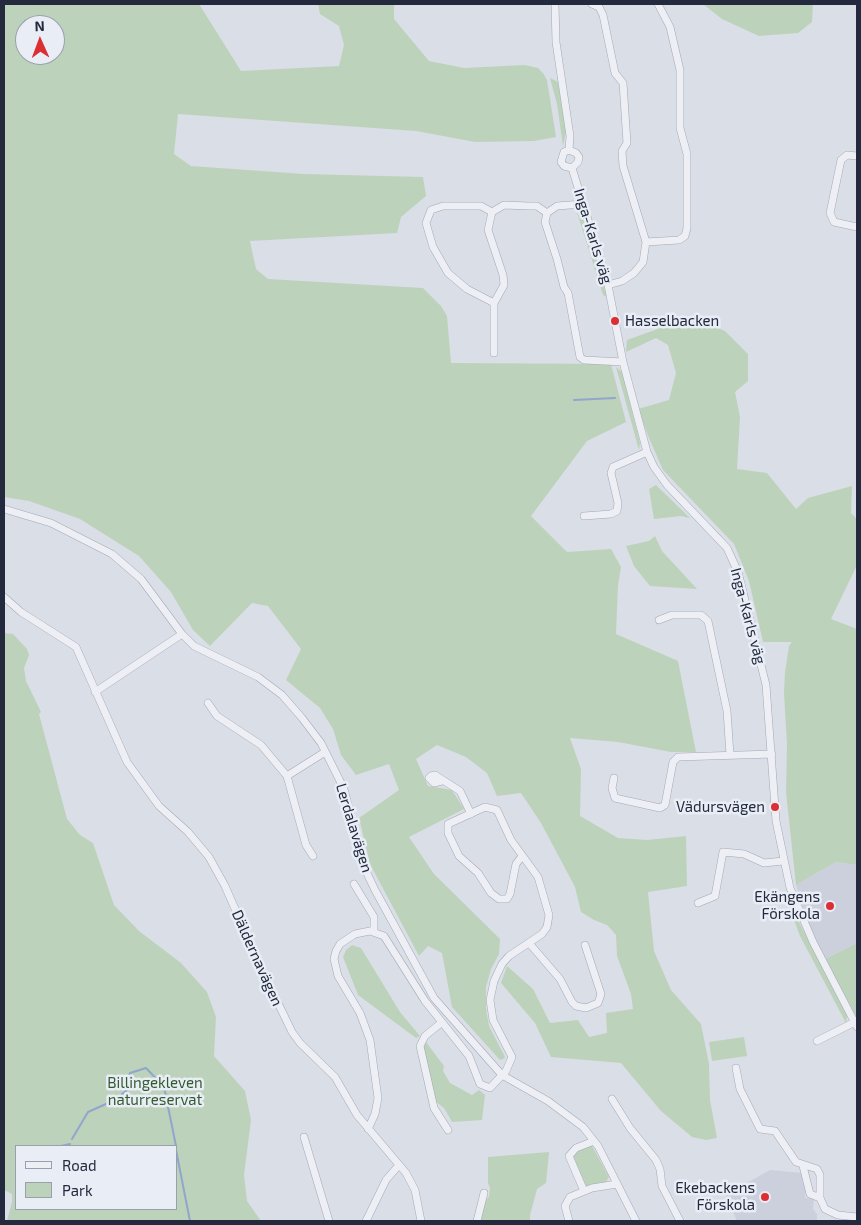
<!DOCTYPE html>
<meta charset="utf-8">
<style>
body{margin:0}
#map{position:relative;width:861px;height:1225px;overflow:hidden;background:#dadee7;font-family:"Exo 2",sans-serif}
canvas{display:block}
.frame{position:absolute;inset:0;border:5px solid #232a3e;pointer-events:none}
.legend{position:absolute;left:15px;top:1145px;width:162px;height:65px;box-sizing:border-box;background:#e9edf5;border:1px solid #9a9fac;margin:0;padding:6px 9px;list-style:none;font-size:15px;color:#232a3e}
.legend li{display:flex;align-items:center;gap:10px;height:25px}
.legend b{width:25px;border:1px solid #9a9fac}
.north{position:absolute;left:15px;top:15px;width:50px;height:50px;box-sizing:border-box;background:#e9edf5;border:1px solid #9a9fac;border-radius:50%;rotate:358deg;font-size:14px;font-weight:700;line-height:20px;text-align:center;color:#232a3e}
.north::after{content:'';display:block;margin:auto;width:18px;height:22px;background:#dc2f34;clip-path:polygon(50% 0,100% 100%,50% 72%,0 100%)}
</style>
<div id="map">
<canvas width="861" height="1225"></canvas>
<div class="frame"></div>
<ul class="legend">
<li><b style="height:6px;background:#edeff5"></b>Road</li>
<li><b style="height:14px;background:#bdd2ba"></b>Park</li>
</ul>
<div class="north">N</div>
</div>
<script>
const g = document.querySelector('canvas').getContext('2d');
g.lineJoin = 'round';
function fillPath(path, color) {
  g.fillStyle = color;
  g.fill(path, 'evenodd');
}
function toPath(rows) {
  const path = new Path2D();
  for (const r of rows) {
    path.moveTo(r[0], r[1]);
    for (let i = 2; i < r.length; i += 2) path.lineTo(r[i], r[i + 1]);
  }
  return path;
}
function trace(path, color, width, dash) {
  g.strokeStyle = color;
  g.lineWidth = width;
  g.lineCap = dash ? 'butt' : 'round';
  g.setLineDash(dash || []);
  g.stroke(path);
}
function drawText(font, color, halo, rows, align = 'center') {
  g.font = font + ' "Exo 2",sans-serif';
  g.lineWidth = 5;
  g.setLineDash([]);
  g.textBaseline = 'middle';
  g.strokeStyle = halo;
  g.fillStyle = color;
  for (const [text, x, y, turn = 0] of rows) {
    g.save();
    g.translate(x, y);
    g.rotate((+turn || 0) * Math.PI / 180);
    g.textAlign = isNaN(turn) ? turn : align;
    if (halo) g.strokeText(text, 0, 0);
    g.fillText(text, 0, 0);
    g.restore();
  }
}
const built = toPath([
 [836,862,857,865,857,943,825,959,809,927,796,885],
 [770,1170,802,1173,806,1180,805,1198,814,1199,813,1209,817,1214,817,1221,737,1221,725,1195]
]);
const green = toPath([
 [4,4,199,4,241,71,339,66,344,45,339,26,320,14,318,4,394,4,394,19,429,61,464,68,525,65,538,68,543,73,547,80,556,137,534,141,475,142,416,131,178,114,174,154,191,166,304,174,423,177,426,196,401,217,397,233,250,241,256,269,268,279,423,288,441,306,447,316,451,363,611,364,626,422,587,441,531,516,567,552,611,549,621,567,618,585,616,634,678,661,696,752,671,752,618,742,570,738,581,769,580,816,618,838,647,840,686,836,687,886,648,892,654,951,671,990,701,1024,709,1064,710,1100,717,1138,706,1140,692,1137,661,1111,621,1063,551,1057,535,1023,501,983,507,966,533,989,550,1023,578,1020,589,1037,607,1033,606,1013,633,1009,631,994,617,956,616,935,607,925,594,920,581,912,575,887,541,823,521,793,497,796,487,773,466,757,437,745,416,759,428,786,452,790,464,809,409,837,434,874,500,939,499,954,491,969,486,987,486,1009,489,1026,504,1055,505,1058,500,1060,452,1007,442,953,428,946,419,956,370,864,359,818,399,790,389,764,356,775,341,755,333,729,320,708,286,680,301,649,268,606,252,603,210,646,193,630,171,592,139,556,80,519,29,501,4,497],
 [25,25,55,25,55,55,25,55],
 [703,4,813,4,812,22,798,33,759,36,722,19],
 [550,78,558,82,566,132,563,146,557,104],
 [576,209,582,215,607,297,603,295],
 [691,317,725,331,748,354,748,381,735,392,740,417,737,469,767,473,796,509,808,498,852,486,851,513,857,519,857,565,831,619,857,629,857,865,836,862,796,885,786,792,787,744,784,693,785,672,789,646,792,642,763,642,749,581,734,544,663,470,649,438,638,409,669,400,676,373,668,345,656,338,626,352,627,340],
 [616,367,622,372,640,443,639,450],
 [656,485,690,518,681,516,654,519,649,489],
 [655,536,662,551,697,589,650,586,634,566,626,546,649,541],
 [4,633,13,634,27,649,29,655,24,668,26,681,41,712,39,714,67,819,80,835,93,843,114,905,139,931,181,963,207,992,216,1017,214,1056,245,1091,251,1120,244,1175,247,1201,261,1221,7,1221,12,1202,12,1194,4,1190],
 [16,1146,176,1146,176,1209,16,1209],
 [797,918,847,1016,846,1023,800,936,794,920],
 [857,943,857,1018,825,959],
 [352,945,361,948,400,1012,420,1036,416,1038,358,995,343,957,346,950],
 [744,1037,747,1056,712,1061,709,1042],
 [426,1042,444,1066,443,1071,450,1083,472,1095,479,1090,485,1095,482,1120,452,1122,444,1108,435,1101,423,1048],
 [591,1144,609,1177,605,1183,585,1187,572,1154],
 [549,1152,546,1183,537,1189,530,1215,530,1221,481,1221,484,1204,489,1196,490,1188,488,1183,488,1157]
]);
const stream = toPath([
 [574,400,615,398],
 [72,1139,88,1112,115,1100,127,1090,130,1073,146,1068,164,1087,176,1146],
 [61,1146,70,1144],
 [176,1150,190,1221]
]);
const minor = toPath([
 [555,4,556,42,570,136,569,150],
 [592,4,599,7,603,15,615,73,623,83,627,143,622,151,623,166,646,242,643,262,634,273,622,281,608,285],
 [569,150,564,152,561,162,564,166,572,168],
 [569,150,576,153,579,157,578,162,572,168],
 [857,156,847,155,841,160,830,213,834,222,857,227],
 [572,168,608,285,623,362,647,452,654,467,667,485,727,548,738,572,766,685,776,821,790,888,813,942,857,1027],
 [492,212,481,206,443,206,431,210,426,223,433,247,448,273,467,289,494,303],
 [547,213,545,222,557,259,564,287,568,293,580,357,584,360,623,362],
 [646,242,679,240,685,236,687,228,687,154,680,128,680,70,670,27,658,4],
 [494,353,494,303,504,285,503,275,488,230,492,212,504,205,528,206,537,206,547,213,557,206,583,204],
 [4,509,51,523,112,554,141,579,182,634,194,646,258,677,282,695,302,718,321,743,344,789,364,867,375,890,434,998,502,1075,548,1101,583,1127,598,1146,636,1221],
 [584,516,611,514,617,511,618,503,611,473,613,467,647,452],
 [4,597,21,612,76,647,127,762,159,806,188,832,209,857,225,886,262,970,292,1032,300,1043,335,1077,357,1115,406,1173,415,1190,421,1221],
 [659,620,672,615,701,615,708,621,727,711,730,755],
 [95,692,182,634],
 [208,703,217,716,261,745,287,776,306,845,313,856],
 [287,776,325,752],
 [614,778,612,788,615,798,660,808,665,805,673,762,678,757,772,754],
 [442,781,434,783,429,778,431,776,435,775,460,791,471,814],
 [354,884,374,917,374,932],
 [698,903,715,896,723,852,744,854,764,863,783,861],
 [529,943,560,979,572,1002,576,1006,586,1008,598,1003,601,994,585,945],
 [441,1023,425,1036,420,1046,434,1108,448,1130],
 [817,1041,855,1022],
 [736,1068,740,1089,760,1129,775,1131,796,1162,817,1169,820,1175,820,1198,825,1209,838,1215,857,1217],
 [612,1099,630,1128,656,1160,660,1169,662,1186,680,1221],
 [368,1129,375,1114,378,1098,370,1040,360,1013,338,976,334,959,336,951,340,944,355,934,370,931,384,936,425,1001,469,1056,480,1084,490,1088,506,1071,512,1057,493,1020,490,1000,494,981,502,964,509,956,542,934,547,927,549,915,538,877,511,840,497,810,485,807,448,824,448,833,459,856,478,873,491,893,499,899,507,899,510,894,516,864,522,856],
 [304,1137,329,1221],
 [803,1166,810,1194,820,1198],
 [584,1191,569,1156,576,1148,594,1141],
 [366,1221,386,1180,399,1165],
 [477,1221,484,1193],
 [569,1221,565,1206,570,1197,592,1188,617,1184]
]);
const markers = [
 [615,321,5,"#dc2f34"],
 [775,807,5,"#dc2f34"],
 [830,906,5,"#dc2f34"],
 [765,1197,5,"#dc2f34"]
];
const streetNames = [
 ["Inga-Karls väg",593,236,73],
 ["Inga-Karls väg",748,616,75],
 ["Lerdalavägen",354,828,73],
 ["Däldernavägen",257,958,66]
];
const poiNames = [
 ["Hasselbacken",625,321,"left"],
 ["Vädursvägen",765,807],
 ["Ekängens",820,897],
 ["Förskola",820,914],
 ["Ekebackens",755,1188],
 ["Förskola",755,1205]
];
const parkNames = [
 ["Billingekleven",155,1083],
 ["naturreservat",155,1100]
];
fillPath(built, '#ccd0dc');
fillPath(green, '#bdd2ba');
trace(stream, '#90a6cc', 2);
trace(minor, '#a3a8b4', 8);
trace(minor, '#edeff5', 7);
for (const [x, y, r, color] of markers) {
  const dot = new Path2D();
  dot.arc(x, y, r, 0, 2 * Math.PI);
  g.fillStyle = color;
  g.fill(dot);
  trace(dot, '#e9edf5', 2);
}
drawText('15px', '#232a3e', '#e9edf5', streetNames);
drawText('15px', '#232a3e', '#e9edf5', poiNames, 'right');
drawText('15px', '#325b2f', '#e9edf5', parkNames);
</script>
